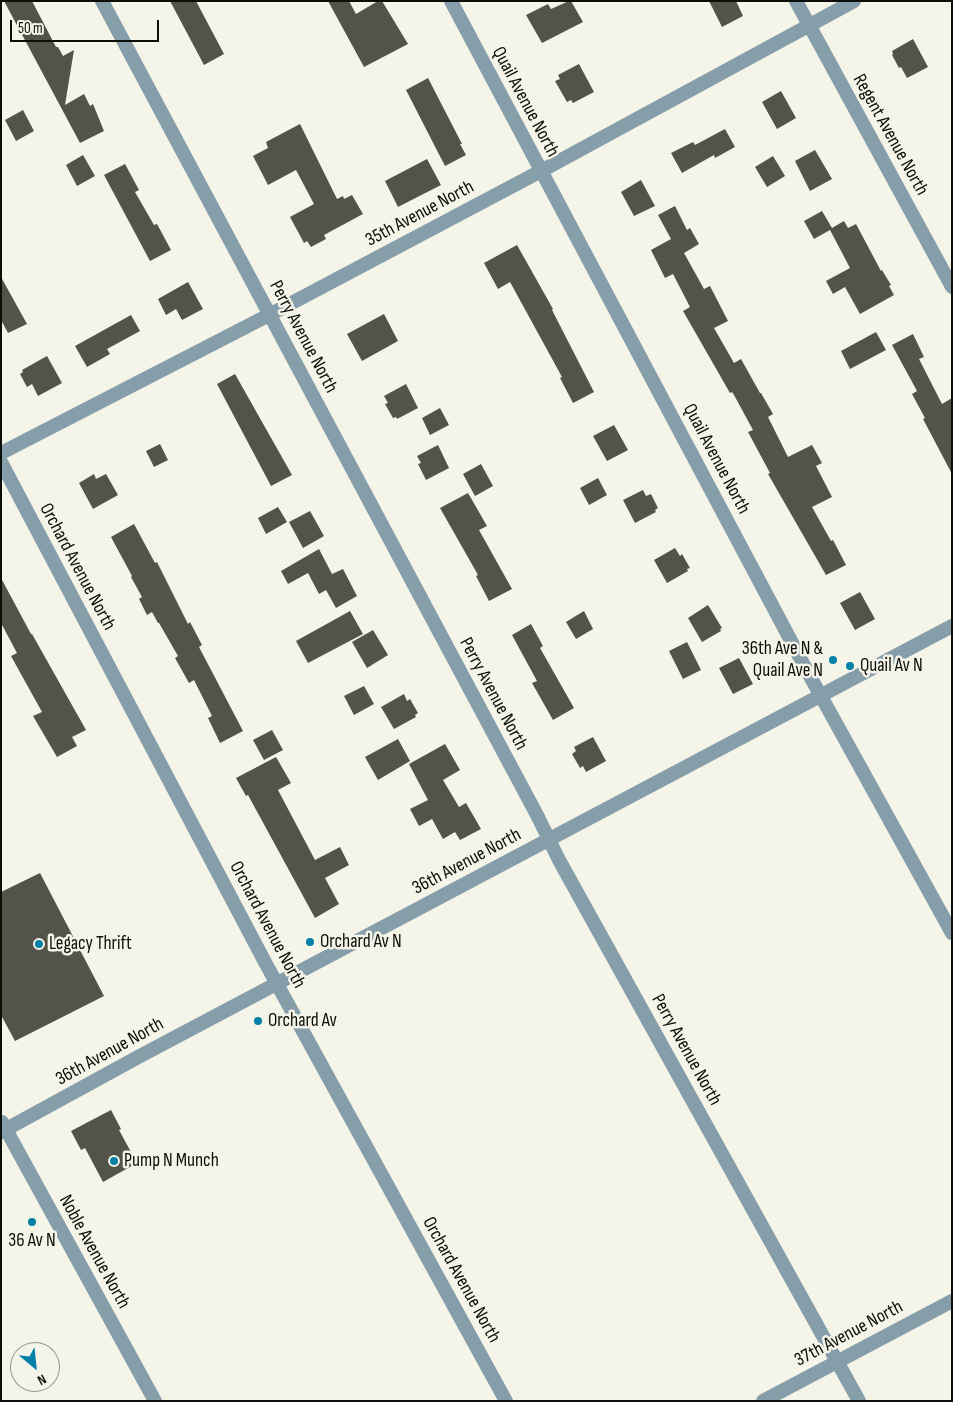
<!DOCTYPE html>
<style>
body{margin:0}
#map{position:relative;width:953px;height:1402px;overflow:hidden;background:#f5f4e9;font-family:"Sofia Sans Condensed",sans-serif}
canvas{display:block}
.frame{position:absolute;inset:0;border:2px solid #0d0d0a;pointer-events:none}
.north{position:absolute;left:10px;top:1342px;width:50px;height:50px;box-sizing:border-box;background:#f5f4e9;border:1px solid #989890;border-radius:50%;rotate:152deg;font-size:14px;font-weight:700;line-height:20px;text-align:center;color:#0d0d0a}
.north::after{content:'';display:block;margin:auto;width:18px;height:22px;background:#0481a6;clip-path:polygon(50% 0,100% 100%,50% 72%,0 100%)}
.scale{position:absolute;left:10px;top:20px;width:149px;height:22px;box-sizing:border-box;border:2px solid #0d0d0a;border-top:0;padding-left:6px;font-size:15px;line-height:18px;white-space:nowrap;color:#0d0d0a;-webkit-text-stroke:4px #f5f4e9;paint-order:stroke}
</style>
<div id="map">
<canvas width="953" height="1402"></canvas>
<div class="frame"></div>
<div class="north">N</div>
<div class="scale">50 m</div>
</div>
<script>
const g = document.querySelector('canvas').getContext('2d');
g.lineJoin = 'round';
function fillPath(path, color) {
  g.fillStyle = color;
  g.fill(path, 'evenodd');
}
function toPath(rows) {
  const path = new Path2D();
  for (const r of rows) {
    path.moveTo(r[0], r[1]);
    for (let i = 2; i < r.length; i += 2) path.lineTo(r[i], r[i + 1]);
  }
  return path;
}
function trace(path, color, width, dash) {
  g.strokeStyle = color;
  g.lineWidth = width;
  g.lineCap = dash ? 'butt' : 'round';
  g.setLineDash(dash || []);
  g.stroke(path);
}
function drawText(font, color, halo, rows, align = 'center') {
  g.font = font + ' "Sofia Sans Condensed",sans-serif';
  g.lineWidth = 5;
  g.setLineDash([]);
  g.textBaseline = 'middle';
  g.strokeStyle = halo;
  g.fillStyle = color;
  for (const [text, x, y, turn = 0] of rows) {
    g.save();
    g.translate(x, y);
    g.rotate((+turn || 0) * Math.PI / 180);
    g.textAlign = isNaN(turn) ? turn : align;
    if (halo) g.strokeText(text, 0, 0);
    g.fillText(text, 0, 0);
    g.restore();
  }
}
const building = toPath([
 [4,1,32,1,56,47,58,47,63,56,74,50,65,105,84,94,90,106,93,104,104,131,80,143],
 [170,1,196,1,224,54,204,65],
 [328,1,349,1,356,14,378,1,382,1,408,44,364,67],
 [569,1,571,1,583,22,542,43,526,15,548,4,551,9],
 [709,1,736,1,743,16,722,27],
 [913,39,928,67,907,78,901,67,899,68,892,55,893,54,892,51],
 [579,64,594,92,573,103,571,100,567,102,555,81,560,79,558,75],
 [428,78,462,144,460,144,466,155,445,166,406,90],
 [781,91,796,118,777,129,762,102],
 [23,110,34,131,16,141,5,120],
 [300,124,337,199,343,196,344,199,352,195,363,214,324,235,326,239,311,247,307,241,304,243,290,217,314,204,296,170,268,185,253,156,268,148,266,142],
 [725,129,735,147,715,158,714,155,682,173,671,153,693,142,695,145],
 [815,150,832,179,810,191,795,161],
 [83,155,95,176,77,186,66,165],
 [773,156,785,176,767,187,755,167],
 [427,159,441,185,398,207,385,181],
 [125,164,139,190,135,192,154,225,157,224,171,250,150,261,104,175],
 [641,180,655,206,634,216,621,192],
 [675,206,687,230,690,228,699,244,684,253,704,289,710,286,728,321,714,328,734,363,741,359,760,393,761,393,773,414,768,417,788,457,812,445,822,463,816,466,832,497,812,507,831,541,833,540,846,565,826,575,768,474,770,473,748,432,753,430,734,395,732,392,730,393,683,311,690,307,673,274,665,278,651,250,671,239,658,215],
 [822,211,832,228,844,221,848,228,856,224,881,271,882,270,891,285,889,286,894,295,860,314,845,287,833,294,826,281,850,268,830,230,814,239,804,221],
 [517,245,553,309,552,310,594,392,573,403,560,378,562,377,510,282,498,289,484,263],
 [1,277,27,324,8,333,1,320],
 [188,282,203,309,182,320,176,309,166,315,158,299],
 [384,314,398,341,362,361,347,334],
 [131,315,140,331,107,349,110,354,87,367,75,346],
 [876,332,886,350,850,369,841,351],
 [913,334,924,357,919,359,942,404,952,398,952,474,923,419,925,418,912,394,917,391,892,345],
 [47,356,62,383,38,396,32,384,27,387,20,374,23,372,22,370],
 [235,374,292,475,271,486,217,384],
 [406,384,418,408,397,419,396,417,393,418,385,404,388,403,384,396],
 [440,408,449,425,430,435,422,418],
 [614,425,628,450,607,461,593,436],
 [160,444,168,460,154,467,146,451],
 [438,445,449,468,426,480,418,464,421,463,417,456],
 [481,464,493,486,475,496,463,474],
 [94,474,96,479,106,474,118,495,93,509,79,483],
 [598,478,607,495,589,505,580,488],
 [643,490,646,496,651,494,658,508,655,510,656,512,635,523,623,500],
 [468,493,487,526,479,530,512,589,489,601,476,576,478,575,440,508],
 [278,507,287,522,266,534,258,518],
 [310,511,324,536,303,548,289,522],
 [134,524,155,563,157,562,188,624,190,622,202,645,199,647,243,731,220,743,208,718,212,716,194,680,189,683,175,658,178,656,159,623,158,623,152,612,147,615,139,599,142,597,131,577,132,576,111,537],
 [675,548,680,556,682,554,690,568,687,569,688,571,667,583,654,560],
 [319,549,332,574,343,569,357,596,336,608,326,590,319,594,308,573,288,584,281,571],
 [1,578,31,634,32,634,86,730,72,737,77,746,57,757,33,716,42,712,11,656,17,653,1,623],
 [860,592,875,619,855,630,840,603],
 [708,605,722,628,720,629,721,631,702,642,688,618],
 [350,611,363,634,308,663,296,641],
 [584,611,593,629,576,639,566,622],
 [531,624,543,646,540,648,574,708,553,720,532,683,537,681,512,635],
 [373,630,388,655,367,668,352,642],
 [687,642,701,670,683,679,669,651],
 [739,658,753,684,733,694,719,668],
 [364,686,374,704,354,715,344,696],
 [404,694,407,701,410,699,418,713,415,715,416,717,394,729,381,707],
 [272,730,283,750,264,760,253,740],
 [593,737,606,761,586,772,583,766,580,768,572,754,576,751,574,747],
 [398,739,410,761,378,780,365,757],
 [445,744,460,770,443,780,459,807,466,803,481,829,460,840,455,832,443,839,432,819,419,826,410,809,428,800,409,764],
 [276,757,291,783,278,790,315,860,340,847,349,865,325,878,339,904,315,918,248,795,246,796,236,778],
 [40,873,104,996,15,1041,1,1015,1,892],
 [111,1110,121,1129,119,1130,137,1163,103,1182,85,1148,81,1150,71,1131]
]);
const minor = toPath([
 [102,1,537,815,559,860,859,1401],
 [451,1,806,669,952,933],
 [796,1,952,287],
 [1,453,269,315,541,171,854,1],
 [1,462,266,964,506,1401],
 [763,1401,952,1301]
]);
const tertiary = toPath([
 [2,1122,155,1401],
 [1,1132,140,1056,952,626]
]);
const markers = [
 [833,660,5,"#0481a6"],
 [850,666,5,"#0481a6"],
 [310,942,5,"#0481a6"],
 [39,944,5,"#0481a6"],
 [258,1021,5,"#0481a6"],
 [114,1161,5,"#0481a6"],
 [32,1222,5,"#0481a6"]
];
const streetNames = [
 ["Quail Avenue North",525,102,62],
 ["Regent Avenue North",890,135,61],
 ["35th Avenue North",420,214,-28],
 ["Perry Avenue North",303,337,62],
 ["Quail Avenue North",716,459,62],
 ["Orchard Avenue North",77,567,62],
 ["Perry Avenue North",493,694,62],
 ["36th Avenue North",467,862,-28],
 ["Orchard Avenue North",267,925,62],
 ["Perry Avenue North",686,1050,61],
 ["36th Avenue North",110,1052,-29],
 ["Noble Avenue North",94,1252,61],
 ["Orchard Avenue North",461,1280,61],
 ["37th Avenue North",849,1334,-28]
];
const poiNames = [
 ["36th Ave N &",823,649,"right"],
 ["Quail Ave N",823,671,"right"],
 ["Quail Av N",860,666],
 ["Orchard Av N",320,942],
 ["Legacy Thrift",49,944],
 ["Orchard Av",268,1021],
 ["Pump N Munch",124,1161],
 ["36 Av N",32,1241,"center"]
];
fillPath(building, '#53534a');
trace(minor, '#869eaa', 14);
trace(tertiary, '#869eaa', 14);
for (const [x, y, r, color] of markers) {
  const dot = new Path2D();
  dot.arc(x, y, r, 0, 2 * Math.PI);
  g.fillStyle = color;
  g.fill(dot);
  trace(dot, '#f5f4e9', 2);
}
drawText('19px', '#0d0d0a', '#f5f4e9', streetNames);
drawText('19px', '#0d0d0a', '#f5f4e9', poiNames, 'left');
</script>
